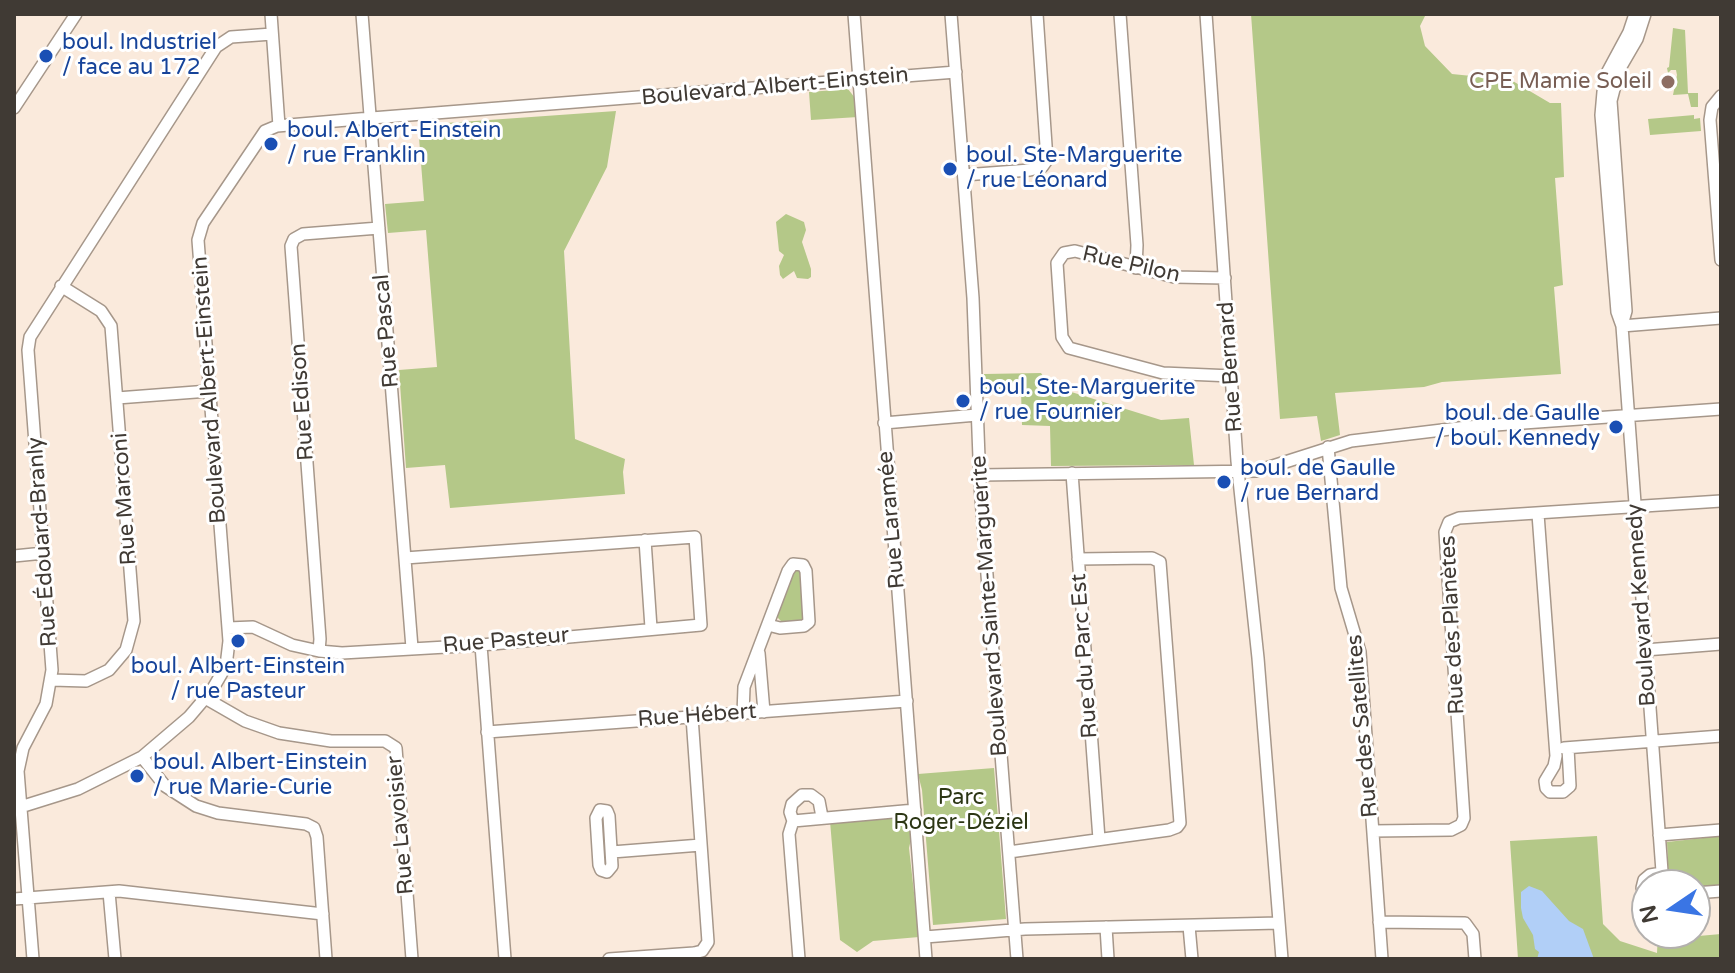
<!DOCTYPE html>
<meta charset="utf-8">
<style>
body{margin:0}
#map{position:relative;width:1735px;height:973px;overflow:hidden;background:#faeadc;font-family:"Varela Round",sans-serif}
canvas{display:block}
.frame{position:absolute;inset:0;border:16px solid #403a34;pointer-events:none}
.north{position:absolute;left:1631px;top:869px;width:80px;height:80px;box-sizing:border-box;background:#fff;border:2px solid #b3b0ae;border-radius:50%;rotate:257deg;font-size:22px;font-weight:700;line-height:32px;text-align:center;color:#403a34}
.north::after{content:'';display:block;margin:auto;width:28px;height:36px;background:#3a75e4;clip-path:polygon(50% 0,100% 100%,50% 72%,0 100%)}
</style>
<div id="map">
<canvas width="1735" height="973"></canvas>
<div class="frame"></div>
<div class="north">N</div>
</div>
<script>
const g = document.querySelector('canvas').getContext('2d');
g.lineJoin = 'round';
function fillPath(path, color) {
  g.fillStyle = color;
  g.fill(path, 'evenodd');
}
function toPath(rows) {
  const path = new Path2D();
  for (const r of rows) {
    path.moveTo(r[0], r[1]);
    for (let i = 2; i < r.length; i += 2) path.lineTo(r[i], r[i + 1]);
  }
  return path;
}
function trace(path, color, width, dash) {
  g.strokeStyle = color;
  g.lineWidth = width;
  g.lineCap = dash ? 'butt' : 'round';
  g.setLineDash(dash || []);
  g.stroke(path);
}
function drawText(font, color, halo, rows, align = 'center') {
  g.font = font + ' "Varela Round",sans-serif';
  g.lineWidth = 6;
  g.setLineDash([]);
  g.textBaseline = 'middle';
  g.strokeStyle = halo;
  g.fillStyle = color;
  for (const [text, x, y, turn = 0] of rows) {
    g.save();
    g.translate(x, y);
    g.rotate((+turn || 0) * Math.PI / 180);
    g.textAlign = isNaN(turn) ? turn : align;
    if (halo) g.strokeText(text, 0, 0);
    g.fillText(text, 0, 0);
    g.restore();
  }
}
const green = toPath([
 [1251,14,1426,14,1420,26,1425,46,1452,74,1511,80,1550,103,1561,103,1564,177,1555,178,1563,285,1554,287,1561,374,1442,382,1424,387,1335,393,1340,435,1321,441,1317,416,1280,419],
 [1673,28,1685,30,1688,93,1698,93,1698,107,1691,107,1688,94,1673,95,1677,75,1676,70,1671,70,1668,73,1667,68,1669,67],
 [848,89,855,98,858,117,811,120,809,92],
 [616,111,607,167,564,251,575,439,625,459,623,472,625,494,450,508,445,465,406,468,399,370,437,367,426,230,388,233,385,204,424,201,418,125],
 [1694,115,1694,119,1700,118,1701,131,1650,135,1648,119],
 [786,214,804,222,806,230,802,242,811,269,811,277,808,279,797,278,794,271,783,279,780,275,779,266,784,255,779,251,776,222],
 [1041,373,1049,385,1161,420,1189,418,1194,465,1051,466,1050,426,1022,425,1021,390,985,391,984,374],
 [795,570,801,570,804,621,783,623,778,618,778,612],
 [994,768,1006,919,933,925,922,790,918,774],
 [906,816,910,818,912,835,909,848,919,937,873,941,857,952,840,940,830,821],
 [1597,836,1603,924,1620,941,1657,953,1658,933,1675,933,1676,938,1721,934,1721,959,1518,959,1510,841],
 [1721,836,1721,886,1695,888,1695,885,1669,885,1667,842]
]);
const water = toPath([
 [1529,886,1542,891,1569,921,1583,929,1594,959,1537,959,1539,952,1535,949,1533,935,1523,918,1521,908,1521,892]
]);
const minor = toPath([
 [271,14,279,126],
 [362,14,412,648],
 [854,14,926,959],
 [951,14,973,298,980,485,1017,959],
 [1120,14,1137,245,1136,268],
 [1206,14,1237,461,1258,658,1282,959],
 [1635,14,1629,32,1608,71,1603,92,1601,115,1617,312,1622,326,1663,885],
 [1721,96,1712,107,1710,120,1721,260],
 [14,108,76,14],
 [964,175,1030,170,1042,167,1047,160,1037,14],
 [1225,278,1174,277,1075,251,1064,253,1057,263,1062,337,1069,348,1163,373,1232,376],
 [1622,325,1626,311,1611,101,1619,70,1637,39,1645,14],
 [1622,326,1721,318],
 [117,398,209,391],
 [884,423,977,415],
 [1328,447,1341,588,1360,652,1382,959],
 [1072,473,1099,839],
 [980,475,1257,471,1351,441,1467,427,1721,409],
 [1538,514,1556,756,1554,766,1545,781,1546,788,1550,792,1563,792,1570,786,1568,748],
 [645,540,651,628],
 [14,556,44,553],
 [228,628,253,627,292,645,319,651,342,653,481,645,701,625,695,537,405,558],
 [481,645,505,959],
 [1645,650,1721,644],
 [319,651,320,639,291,246,294,239,303,234,379,228],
 [759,653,764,712],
 [52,680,86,681,109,670,126,650,134,621,111,326,101,311,61,286],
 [205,698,245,721,279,733,331,741,385,741,396,748,412,959],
 [743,714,744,687,788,571,793,564,803,565,806,571,809,622,804,626,780,628,768,625],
 [487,732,907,701],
 [1564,748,1721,736],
 [142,757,165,786,196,806,218,813,306,824,314,828,317,837,326,959],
 [14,809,78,789,142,757,189,717,212,690,226,666,229,641,198,240,203,223,265,131,277,126,359,119,956,72],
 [600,810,607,811,609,816,612,866,607,872,601,870,599,865,596,818,600,810],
 [793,821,915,810],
 [1373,831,1451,830,1461,825,1464,818,1445,532,1449,522,1459,518,1721,501],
 [1659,835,1721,830],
 [612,852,701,845],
 [1009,852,1169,830,1177,827,1180,823,1160,562,1152,558,1078,559],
 [109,892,115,959],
 [1695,893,1721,891],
 [1647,895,1642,888,1644,880,1650,875,1662,873],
 [14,899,119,891,323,914],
 [1379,922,1465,923,1473,934,1475,959],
 [1189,926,1192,959],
 [1106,927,1108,959],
 [925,937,1025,929,1279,923],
 [33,959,18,771,23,748,46,704,52,670,28,350,30,337,216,47,231,37,272,34],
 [609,959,694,953,702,951,708,942,692,717],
 [799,959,789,834,793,821,790,812,792,804,802,795,811,795,819,801,822,817]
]);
const markers = [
 [46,56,8,"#1a4fb4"],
 [1668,82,8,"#8d6e63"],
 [271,144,8,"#1a4fb4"],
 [950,169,8,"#1a4fb4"],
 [963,401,8,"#1a4fb4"],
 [1616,427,8,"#1a4fb4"],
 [1224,482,8,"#1a4fb4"],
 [238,641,8,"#1a4fb4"],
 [137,776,8,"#1a4fb4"]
];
const transitNames = [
 ["boul. Industriel",62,43],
 ["/ face au 172",62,68],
 ["boul. Albert-Einstein",287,131],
 ["/ rue Franklin",287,156],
 ["boul. Ste-Marguerite",966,156],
 ["/ rue Léonard",966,181],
 ["boul. Ste-Marguerite",979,388],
 ["/ rue Fournier",979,413],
 ["boul. de Gaulle",1600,414,"right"],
 ["/ boul. Kennedy",1600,439,"right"],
 ["boul. de Gaulle",1240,469],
 ["/ rue Bernard",1240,494],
 ["boul. Albert-Einstein",238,667,"center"],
 ["/ rue Pasteur",238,692,"center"],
 ["boul. Albert-Einstein",153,763],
 ["/ rue Marie-Curie",153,788]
];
const educationNames = [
 ["CPE Mamie Soleil",1652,82]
];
const streetNames = [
 ["Boulevard Albert-Einstein",775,87,-5],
 ["Rue Pilon",1131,265,13],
 ["Rue Pascal",387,331,-95],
 ["Rue Bernard",1231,367,-94],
 ["Boulevard Albert-Einstein",210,390,-94],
 ["Rue Edison",303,402,-94],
 ["Rue Marconi",125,499,-94],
 ["Rue Laramée",892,520,-95],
 ["Rue Édouard-Branly",43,542,-94],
 ["Boulevard Kennedy",1642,605,-94],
 ["Boulevard Sainte-Marguerite",990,606,-94],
 ["Rue des Planètes",1453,625,-93],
 ["Rue Pasteur",506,641,-5],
 ["Rue du Parc Est",1085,656,-94],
 ["Rue Hébert",697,716,-4],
 ["Rue des Satellites",1363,726,-95],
 ["Rue Lavoisier",401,825,-95]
];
const parkNames = [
 ["Parc",961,798],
 ["Roger-Déziel",961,823]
];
fillPath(green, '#b4c888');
fillPath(water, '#b1cff7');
trace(minor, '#a6978a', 14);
trace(minor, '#fff', 11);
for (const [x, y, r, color] of markers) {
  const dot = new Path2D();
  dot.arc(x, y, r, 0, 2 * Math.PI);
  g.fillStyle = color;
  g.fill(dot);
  trace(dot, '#fff', 3);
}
drawText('22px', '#164399', '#fff', transitNames, 'left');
drawText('22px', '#785e54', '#fff', educationNames, 'right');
drawText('22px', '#403a34', '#fff', streetNames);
drawText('22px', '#2c3614', '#fff', parkNames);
</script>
